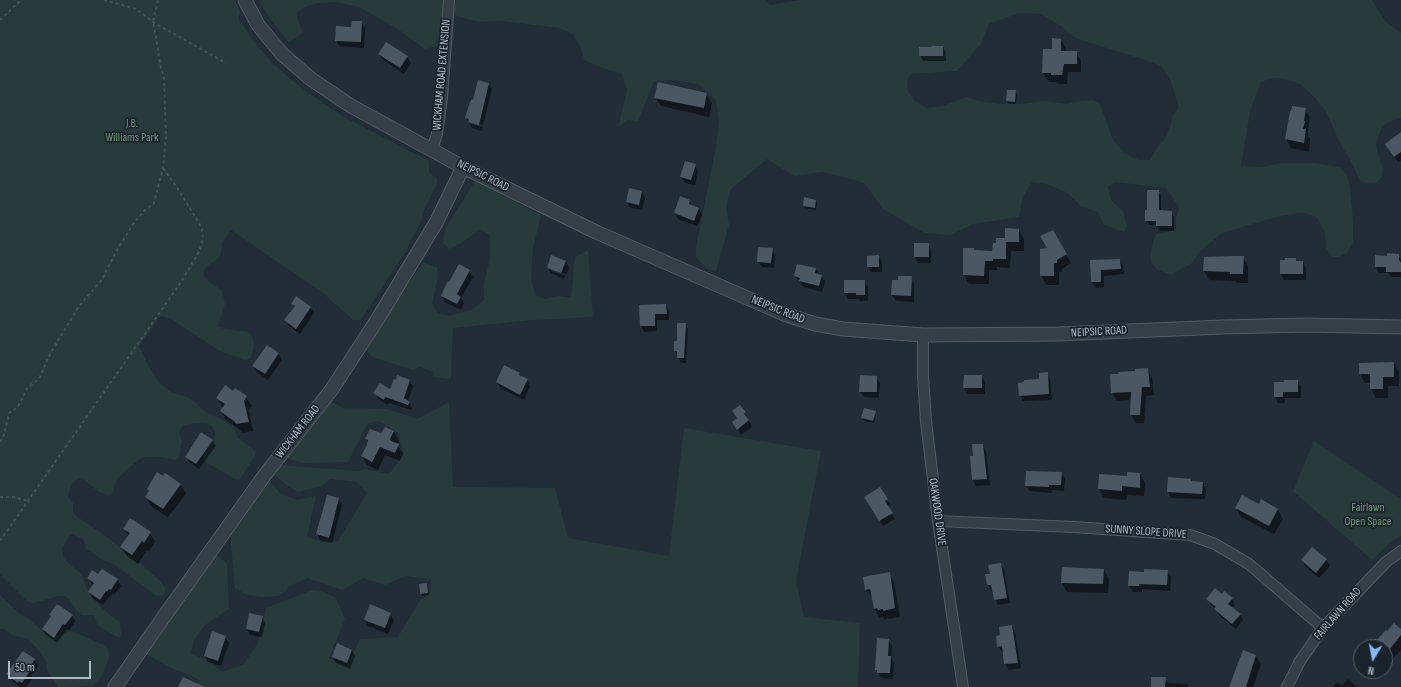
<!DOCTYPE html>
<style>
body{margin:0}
#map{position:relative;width:1401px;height:687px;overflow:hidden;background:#222d37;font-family:"Sofia Sans Condensed",sans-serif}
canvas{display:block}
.north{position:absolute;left:1353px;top:639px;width:40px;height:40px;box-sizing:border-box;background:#1b242c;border:1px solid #576069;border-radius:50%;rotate:190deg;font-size:11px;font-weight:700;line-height:16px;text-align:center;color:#b0b9c4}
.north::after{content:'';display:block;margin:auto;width:14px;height:18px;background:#89b9f0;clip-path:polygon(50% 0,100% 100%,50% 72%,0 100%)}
.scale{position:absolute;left:8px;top:661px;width:83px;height:18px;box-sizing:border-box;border:2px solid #b0b9c4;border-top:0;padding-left:5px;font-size:12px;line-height:14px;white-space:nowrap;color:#b0b9c4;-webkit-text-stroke:3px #1b242c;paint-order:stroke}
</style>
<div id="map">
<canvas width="1401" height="687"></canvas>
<div class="north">N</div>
<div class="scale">50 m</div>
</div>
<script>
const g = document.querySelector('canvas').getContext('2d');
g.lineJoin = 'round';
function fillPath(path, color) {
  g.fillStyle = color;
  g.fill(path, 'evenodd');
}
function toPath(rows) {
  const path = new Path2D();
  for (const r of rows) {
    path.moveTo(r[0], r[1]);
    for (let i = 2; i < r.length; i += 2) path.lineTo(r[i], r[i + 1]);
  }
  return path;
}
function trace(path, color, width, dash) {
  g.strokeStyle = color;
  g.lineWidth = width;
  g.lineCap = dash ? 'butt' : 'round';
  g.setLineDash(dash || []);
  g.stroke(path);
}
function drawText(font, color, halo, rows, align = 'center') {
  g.font = font + ' "Sofia Sans Condensed",sans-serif';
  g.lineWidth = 3.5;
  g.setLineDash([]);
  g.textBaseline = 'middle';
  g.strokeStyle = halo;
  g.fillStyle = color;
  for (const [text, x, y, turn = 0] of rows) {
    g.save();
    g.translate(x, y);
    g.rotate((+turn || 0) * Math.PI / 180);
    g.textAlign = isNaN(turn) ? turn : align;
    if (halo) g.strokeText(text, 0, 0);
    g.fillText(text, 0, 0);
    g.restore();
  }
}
const green = toPath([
 [0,0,235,0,240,11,239,19,254,42,271,61,290,79,313,96,344,117,429,161,429,172,437,179,437,183,423,213,421,222,406,251,361,320,353,320,323,293,231,230,222,243,221,254,218,259,210,264,204,270,203,275,210,283,222,290,225,304,218,326,224,329,248,332,253,337,254,348,250,359,245,360,220,351,171,319,163,316,160,317,139,346,149,367,160,383,171,392,187,397,196,403,204,411,234,426,238,438,252,448,255,452,255,456,240,479,237,480,235,479,202,460,201,456,215,436,215,432,211,425,207,424,195,423,183,426,180,429,179,434,181,436,182,441,179,457,176,460,162,457,146,457,140,459,130,467,118,478,115,482,113,493,109,495,99,492,82,478,78,478,71,485,68,497,73,503,73,513,79,518,107,537,119,547,127,555,146,568,161,582,165,588,165,593,162,596,155,595,115,565,101,559,92,552,86,549,84,540,81,538,72,534,70,534,62,549,64,558,68,563,80,573,83,578,87,590,100,606,112,617,120,622,121,634,119,638,97,625,95,618,93,615,82,615,76,610,67,597,64,596,58,596,38,602,32,603,27,601,0,574],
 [258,0,445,0,445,2,437,46,425,49,396,28,359,7,336,2,319,3,307,6,297,12,298,21,303,33,289,42,273,23],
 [456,0,765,0,770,5,800,0,1372,0,1386,22,1401,33,1401,118,1398,118,1385,124,1380,132,1376,144,1377,151,1383,168,1382,177,1376,183,1361,182,1349,158,1342,147,1325,110,1316,99,1300,84,1281,78,1273,78,1261,82,1250,112,1241,166,1261,167,1282,163,1315,163,1339,167,1347,175,1350,187,1353,220,1353,242,1347,253,1338,257,1332,257,1326,248,1325,234,1321,224,1316,217,1308,214,1300,213,1280,216,1222,233,1200,251,1192,263,1171,275,1158,270,1152,264,1150,256,1154,238,1157,234,1176,230,1176,218,1179,207,1166,188,1115,182,1108,186,1111,200,1123,211,1127,226,1124,232,1104,225,1098,212,1081,206,1066,192,1046,184,1032,182,1023,197,1019,217,973,224,951,235,925,233,883,209,864,183,848,178,822,172,794,176,767,159,730,190,726,207,729,225,716,271,708,269,696,257,696,247,716,147,719,122,716,100,698,84,674,80,654,81,638,122,628,120,618,127,627,90,622,73,605,69,584,60,581,48,573,34,559,28,501,21,479,22,452,15],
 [1019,13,1040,14,1063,27,1068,33,1078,39,1145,60,1161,66,1170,79,1179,107,1172,117,1171,124,1165,139,1157,147,1150,160,1139,160,1124,153,1113,140,1100,104,1093,100,1074,102,1067,104,1043,101,1023,104,999,104,979,101,967,97,942,106,927,108,914,100,907,90,908,78,912,74,957,71,981,44,989,24],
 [475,181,541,215,533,248,531,278,535,295,545,299,559,296,571,298,575,257,588,250,593,317,533,320,453,328,451,379,432,377,433,372,420,367,413,370,373,357,365,349,423,262,437,268,438,277,432,303,437,313,449,316,471,310,484,300,484,283,490,259,490,235,480,229,463,242,449,249,443,243,445,229],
 [331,401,343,408,387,409,417,419,449,402,453,487,555,488,568,538,669,556,684,428,821,451,796,581,804,617,860,623,858,687,199,687,198,679,171,668,146,654,216,553,227,564,229,609,205,625,194,640,191,653,206,660,223,672,244,664,258,643,266,608,312,590,324,592,336,598,345,619,329,658,347,666,360,639,398,637,420,600,428,595,431,590,431,579,406,576,385,585,363,578,342,590,307,578,288,587,285,592,278,596,264,597,247,595,235,588,230,533,268,479,281,494,297,500,316,496,307,537,322,542,338,541,367,493,357,482,330,479,322,486,298,492,286,485,274,474,280,465,359,471,366,469,389,474,404,454,398,433,379,421,368,423,348,462,302,463,285,458],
 [1314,441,1401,499,1401,536,1392,541,1372,560,1293,491],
 [0,595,21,615,29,619,43,632,48,635,55,636,68,631,74,632,104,645,108,649,109,655,108,661,99,682,91,686,58,687,47,670,47,663,40,652,28,639,12,635,4,629,0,629]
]);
const shadow = toPath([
 [361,22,365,28,364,48,339,46,336,40],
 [1061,40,1066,49,1066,52,1076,52,1081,61,1081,72,1068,72,1067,84,1057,84,1056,82,1049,82,1043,73,1053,50],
 [943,47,946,53,946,61,923,61,920,55],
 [379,54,407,57,411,63,404,74,383,60],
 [488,84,492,89,483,125,470,122,470,124,483,127,482,131,472,128,466,118,474,101],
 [1015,91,1017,94,1016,104,1009,104,1007,101],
 [706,94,712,103,709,117,661,106,655,97],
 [1305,109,1310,118,1308,129,1308,136,1310,139,1309,152,1291,148,1286,139,1290,112],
 [1401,133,1401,161,1398,162,1389,150],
 [695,165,698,171,695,185,685,183,681,177],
 [1158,191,1161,196,1161,211,1171,212,1174,217,1174,231,1160,231,1157,225,1149,225,1146,220,1148,211],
 [642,192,645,198,642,210,630,208,627,202],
 [816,200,817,203,816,210,805,208,804,206],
 [689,201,693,207,699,209,702,215,697,226,678,219,675,213],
 [1019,230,1024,239,1024,251,1011,251,1010,268,997,267,997,270,989,270,989,284,969,284,964,275,974,249,975,251,993,252,1006,239],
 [1052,231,1071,263,1062,269,1062,272,1059,272,1059,285,1046,285,1041,275],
 [928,244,931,250,931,263,918,263,915,257],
 [772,249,775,255,774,268,762,267,758,262],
 [1398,255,1401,260,1401,277,1391,277,1388,273,1379,273,1376,267,1376,256,1388,257],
 [879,256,882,262,882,272,871,272,868,266],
 [552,257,566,262,569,268,564,279,551,273,548,268],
 [551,268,566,274,565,276,551,271],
 [1243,257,1248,266,1248,283,1237,283,1235,281,1209,280,1204,271,1205,258],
 [1296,259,1297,262,1303,262,1306,268,1306,280,1284,280,1281,274,1281,261],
 [1120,260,1123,266,1124,274,1104,276,1104,287,1096,288,1092,282,1091,261],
 [815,269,825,281,822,292,804,287,795,276],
 [469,271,473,277,461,298,464,304,461,310,445,302,442,296],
 [911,277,914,283,914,302,896,301,892,295,899,281],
 [845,281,864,281,868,287,868,301,860,301,859,299,848,299,845,293],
 [292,304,311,308,314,313,300,334,289,326,286,320,295,307],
 [666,305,669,311,669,320,657,320,657,331,644,332,641,326,640,306],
 [685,324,688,329,686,363,681,363,675,351],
 [267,346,279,354,282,360,268,380,257,372,253,366],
 [1394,363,1399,372,1399,386,1388,386,1388,398,1376,398,1371,389,1371,383,1365,383,1360,374,1360,364],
 [504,367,520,374,521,377,527,380,530,386,524,400,500,388,497,382],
 [1147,369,1152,378,1154,395,1146,396,1144,423,1136,423,1131,415,1132,400,1117,401,1112,392],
 [1047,373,1050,379,1052,400,1023,401,1020,395,1040,380],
 [981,376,985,382,985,394,968,394,964,388],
 [876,377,880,383,879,398,864,397,860,392],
 [410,380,413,386,408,401,412,408,411,410,389,403,387,405,378,399,375,393,391,391],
 [1297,381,1301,386,1301,398,1285,398,1285,403,1278,403,1275,397,1275,383],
 [235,390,246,397,252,406,249,410,253,431,242,433,240,430,226,420,221,411,223,407,217,398,234,392],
 [733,412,745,413,752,427,741,435,734,423,738,419],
 [875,412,876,415,874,423,864,421,862,418],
 [394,432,399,441,397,445,403,454,400,461,385,455,378,470,367,465,362,456,368,443,366,439],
 [212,440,216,446,199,469,189,462,186,457],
 [983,445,986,451,990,485,976,486,973,480,974,457],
 [1061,473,1065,479,1064,491,1052,490,1052,493,1030,491,1026,486],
 [1140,474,1145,483,1144,496,1127,495,1126,500,1104,498,1099,489,1100,475,1128,477],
 [165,475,181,485,186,494,168,517,151,506,146,497,149,492,148,489],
 [1169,478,1191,480,1192,483,1203,483,1206,489,1205,499,1171,498,1168,492],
 [880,489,890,505,888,507,895,519,883,526,866,498],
 [327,496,338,499,342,505,332,543,320,540,317,534],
 [1262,501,1278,510,1283,519,1274,534,1241,517,1236,508,1259,505],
 [124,529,150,533,155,542,149,551,147,550,138,564,127,556,121,547,129,536],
 [1312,548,1326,560,1330,566,1319,578,1305,566,1302,560],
 [1001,564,1004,570,1010,603,998,605,995,599,993,591,992,591,988,585,991,574],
 [1104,570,1109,579,1108,593,1067,592,1062,583],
 [1167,571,1171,577,1170,591,1142,589,1142,592,1133,592,1129,586],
 [889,573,894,582,900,617,889,619,889,618,884,619,883,617,880,618,874,609,872,598,866,589],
 [98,576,117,580,121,586,114,595,113,594,110,597,109,597,103,605,92,598,89,592,93,585,88,578],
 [427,584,429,595,422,596,421,593],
 [1222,595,1232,599,1235,605,1232,608,1240,614,1243,620,1236,629,1219,615,1216,609,1211,605,1208,599],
 [390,614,394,620,388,634,368,626,365,620],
 [72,615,75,621,69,631,67,629,57,643,46,635,43,629],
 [262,617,265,623,262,637,250,635,247,629],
 [1012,626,1015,632,1021,668,1009,670,1005,664,1004,652,1002,652,998,646,1001,636],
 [1401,630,1401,650,1385,667,1385,647,1371,647,1388,632],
 [225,637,229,643,221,666,208,662,205,656],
 [888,640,892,646,891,657,894,663,893,679,881,678,876,670],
 [352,651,355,656,350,669,336,663,333,657],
 [1255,655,1261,664,1253,687,1230,687],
 [34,660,38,666,31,675,33,678,26,687,20,687,11,680,8,674],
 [1165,678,1168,683,1187,684,1189,687,1152,687],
 [1348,679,1357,687,1333,687,1337,682,1342,686]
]);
const building = toPath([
 [352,21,362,21,361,42,335,41,336,26,351,27],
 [1052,38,1061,39,1061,51,1077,51,1077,64,1064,64,1062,75,1051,75,1051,73,1042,73,1043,49,1052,49],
 [386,42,408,56,400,68,378,54],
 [932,46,943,46,943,56,919,56,919,47,931,47],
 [478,80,489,83,479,125,468,122,469,119,465,118,470,102,472,99,473,100],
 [658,82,707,93,704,108,654,98],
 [1007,90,1016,90,1015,102,1006,101],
 [1292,106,1306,108,1304,121,1305,121,1303,129,1306,129,1304,143,1285,139,1290,111,1291,111],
 [1401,132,1401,152,1394,157,1385,144],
 [685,161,696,164,691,180,680,177],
 [629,188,642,191,639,205,626,202],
 [1147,190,1159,190,1159,210,1172,211,1172,226,1156,226,1156,221,1145,221,1145,210,1147,210],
 [680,196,690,200,689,204,699,208,694,221,674,213],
 [804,197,816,200,815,208,803,206],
 [1005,228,1019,229,1019,242,1006,242,1006,259,993,259,993,261,985,261,984,276,963,275,963,248,974,248,974,250,992,251,993,243,996,243,996,238,1005,238],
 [1053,230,1067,254,1057,260,1057,263,1054,263,1054,276,1040,276,1040,249,1047,248,1040,236],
 [914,243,929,243,929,257,914,257],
 [758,247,773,248,771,263,757,262],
 [1387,253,1399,254,1399,259,1400,262,1401,262,1401,272,1386,272,1386,267,1375,267,1375,255,1387,256],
 [551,255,566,261,561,273,547,268],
 [879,255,879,267,867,267,867,256],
 [1232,256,1244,256,1243,274,1230,274,1230,272,1203,271,1204,257],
 [1285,258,1296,258,1296,261,1303,261,1303,274,1280,274,1280,260,1285,260],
 [1120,259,1121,269,1101,270,1101,282,1091,282,1090,260],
 [459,264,470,270,457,294,461,297,457,304,441,296,445,287,448,281,449,282],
 [797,264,816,268,815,273,822,275,819,286,799,281,800,278,794,276],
 [898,276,912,276,911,296,891,295,892,280,898,280],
 [844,280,865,280,865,295,856,295,856,293,844,293],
 [296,296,311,307,296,329,284,320,295,306,291,304],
 [666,304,667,314,655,314,655,326,640,326,639,305],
 [677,323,686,323,684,358,677,358,677,351,674,351,674,341,677,341],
 [267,345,279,353,265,374,252,366],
 [1394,362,1394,377,1383,377,1383,389,1370,389,1370,374,1359,374,1359,363],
 [504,365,520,373,519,375,528,379,520,395,496,382],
 [1148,368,1150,387,1142,387,1140,415,1130,415,1131,392,1111,393,1110,374,1118,374,1118,372,1135,371,1135,369],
 [1048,372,1049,394,1019,396,1018,383,1024,382,1024,380,1039,379,1039,373],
 [397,375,410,380,404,398,410,402,408,405,385,397,384,400,373,393,380,383,390,389,394,379,396,380],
 [860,375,877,376,877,392,859,392],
 [964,375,982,375,982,388,963,388],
 [1284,380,1298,380,1298,392,1283,392,1283,397,1274,397,1274,382,1284,382],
 [225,385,233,391,235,388,247,396,244,401,249,422,236,424,235,422,220,411,225,404,216,398],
 [740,405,746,412,744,414,749,420,737,430,732,422,737,418,732,411],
 [864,408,876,411,873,421,861,418],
 [385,427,394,431,390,439,391,441,399,444,395,453,380,447,372,462,361,456,367,445,368,440,365,439,370,429,381,433],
 [201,432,213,440,196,464,185,457],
 [972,444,983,444,987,479,972,480,970,456,973,456],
 [1026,471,1062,472,1061,485,1049,485,1049,487,1025,486],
 [157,472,163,476,165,473,181,484,163,509,145,497,149,491,147,489],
 [1127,472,1140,473,1140,488,1122,486,1122,491,1098,489,1099,474,1127,476],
 [1168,477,1191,479,1191,481,1203,482,1202,494,1167,492],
 [880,487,888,499,885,501,893,513,879,521,864,497],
 [327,495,339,498,329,538,316,534],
 [1242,495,1259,504,1261,499,1278,509,1269,526,1235,508],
 [130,518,151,532,144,543,142,541,132,555,120,547,130,533,123,529],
 [1312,547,1327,559,1316,573,1301,560],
 [1001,563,1007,598,994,600,991,585,987,585,985,574,990,574,988,565],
 [1062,567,1104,569,1103,584,1061,583],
 [102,569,118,579,111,590,109,589,107,592,106,591,100,600,88,592,94,583,87,578,92,570,98,574],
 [1144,569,1168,570,1167,585,1139,584,1139,586,1128,586,1129,571,1144,572],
 [890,572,895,608,883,611,883,609,878,610,877,608,874,609,870,589,865,590,863,577],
 [427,583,428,593,420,594,419,584],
 [1215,588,1222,594,1224,591,1233,598,1228,604,1241,614,1232,624,1214,609,1216,607,1206,599],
 [57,604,73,615,65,625,63,624,54,638,42,629,51,616,49,615],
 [370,604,391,613,385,628,364,620],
 [249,613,263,616,259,632,246,629],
 [1394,623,1401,629,1401,635,1385,655,1385,647,1370,647,1386,630,1387,631],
 [1012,625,1018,663,1004,664,1002,646,997,647,996,636,1000,635,999,627],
 [212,631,226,636,218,661,204,656],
 [877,638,889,639,888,656,891,656,890,673,877,673,877,670,875,670],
 [337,643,352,650,347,663,332,657],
 [1243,650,1256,655,1246,687,1229,687],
 [23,651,35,659,28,670,30,671,22,683,19,681,18,683,6,674],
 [183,677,205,687,178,687],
 [1151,677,1166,677,1165,687,1151,687]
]);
const path = toPath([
 [104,0,136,9,153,22,226,63],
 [0,20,21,0],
 [0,442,4,435,9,413,18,407,27,388,39,379,50,354,79,306,101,281,117,250,134,223,144,211,154,203,163,168,166,137,164,78,160,64,156,37,153,22,158,0],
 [0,497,13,497,28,501],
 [0,541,181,282,199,252,203,239,202,228,180,192,163,168]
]);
const minor = toPath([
 [432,149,437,134,442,98,449,0],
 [923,335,923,376,926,421,938,521,963,687],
 [938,521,1074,527,1190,535,1215,544,1249,564,1323,628],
 [1287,687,1300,661,1323,628,1386,562,1401,551]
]);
const tertiary = toPath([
 [245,0,258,25,282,54,311,79,351,106,463,167,596,232,784,314,815,324,843,329,923,335,1059,334,1223,327,1305,325,1401,327],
 [115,687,163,618,264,476,332,389,379,317,437,221,463,167]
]);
const streetNames = [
 ["WICKHAM ROAD EXTENSION",442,75,-85],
 ["NEIPSIC ROAD",483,176,27],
 ["NEIPSIC ROAD",778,310,22],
 ["NEIPSIC ROAD",1099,332,-3],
 ["WICKHAM ROAD",298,432,-52],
 ["OAKWOOD DRIVE",937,512,82],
 ["SUNNY SLOPE DRIVE",1146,532,4],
 ["FAIRLAWN ROAD",1338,614,-49]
];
const parkNames = [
 ["J.B.",132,124],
 ["Williams Park",132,138],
 ["Fairlawn",1368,508],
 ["Open Space",1368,522]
];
fillPath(green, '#273b3a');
fillPath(shadow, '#0007');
fillPath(building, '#4b5763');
trace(minor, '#535c65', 12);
trace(tertiary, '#535c65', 15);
trace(path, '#445758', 2, [3, 3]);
trace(minor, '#363f48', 10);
trace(tertiary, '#363f48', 13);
drawText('12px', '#b0b9c4', '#1b242c', streetNames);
drawText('12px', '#709877', '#1b242c', parkNames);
</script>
